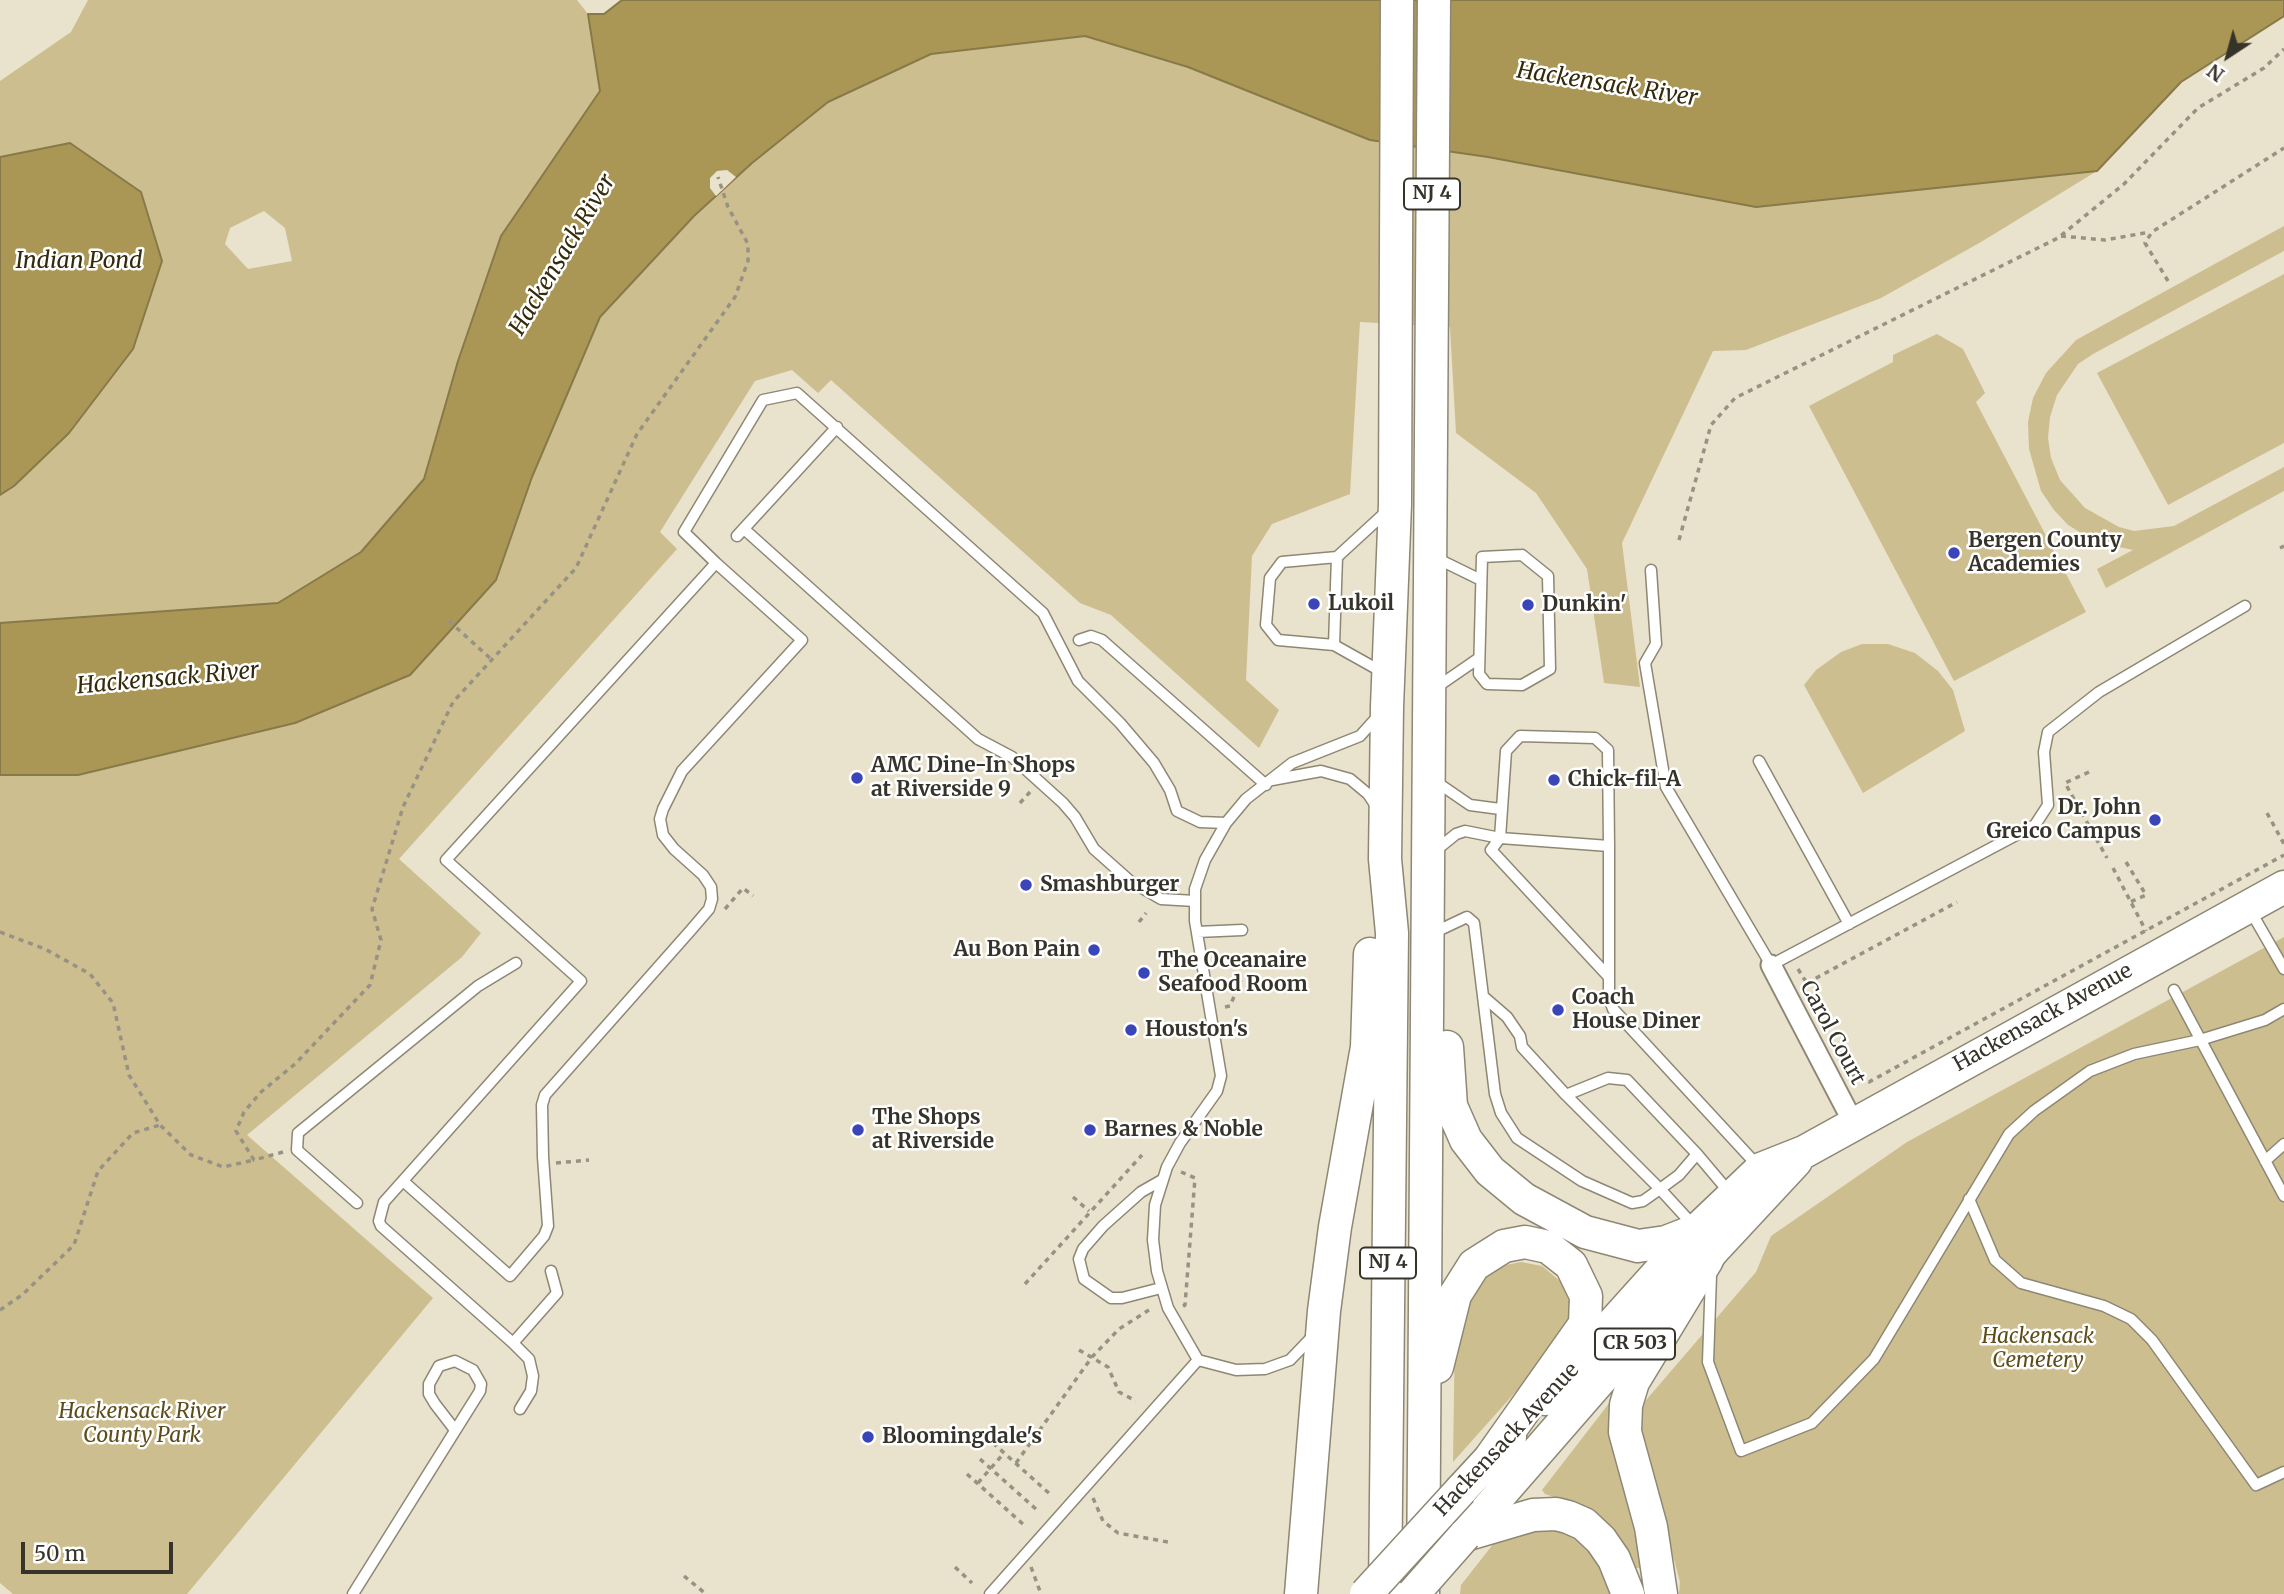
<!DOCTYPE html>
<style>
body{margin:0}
#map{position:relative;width:2284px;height:1594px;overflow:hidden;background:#e9e2cd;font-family:Merriweather,serif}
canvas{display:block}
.north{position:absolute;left:2193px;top:21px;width:70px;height:70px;-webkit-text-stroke:5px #fff;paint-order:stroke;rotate:216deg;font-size:19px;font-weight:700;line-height:28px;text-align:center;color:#36332b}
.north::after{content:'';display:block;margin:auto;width:24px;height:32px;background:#36332b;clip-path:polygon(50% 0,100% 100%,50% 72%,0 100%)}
.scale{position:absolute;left:21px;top:1542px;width:152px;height:32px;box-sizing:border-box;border:4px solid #36332b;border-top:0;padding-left:9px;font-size:21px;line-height:24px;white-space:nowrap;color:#36332b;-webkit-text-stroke:5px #fff;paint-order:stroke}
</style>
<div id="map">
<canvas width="2284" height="1594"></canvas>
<div class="north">N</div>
<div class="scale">50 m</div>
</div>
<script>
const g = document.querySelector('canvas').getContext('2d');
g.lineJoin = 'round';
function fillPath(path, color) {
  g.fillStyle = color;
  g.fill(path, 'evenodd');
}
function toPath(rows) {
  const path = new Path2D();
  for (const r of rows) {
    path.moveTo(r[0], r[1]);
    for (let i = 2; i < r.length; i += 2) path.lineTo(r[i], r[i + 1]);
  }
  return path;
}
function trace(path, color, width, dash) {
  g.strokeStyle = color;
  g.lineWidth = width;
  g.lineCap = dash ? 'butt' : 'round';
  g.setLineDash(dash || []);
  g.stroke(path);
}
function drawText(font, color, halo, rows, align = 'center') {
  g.font = font + ' Merriweather,serif';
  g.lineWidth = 5;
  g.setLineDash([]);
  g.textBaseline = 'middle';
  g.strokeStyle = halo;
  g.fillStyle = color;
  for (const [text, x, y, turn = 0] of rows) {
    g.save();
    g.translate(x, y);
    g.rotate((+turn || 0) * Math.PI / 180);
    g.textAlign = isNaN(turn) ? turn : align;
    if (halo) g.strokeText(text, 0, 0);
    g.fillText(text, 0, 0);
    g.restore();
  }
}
const green = toPath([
 [88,0,577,0,588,14,600,91,501,236,458,361,424,479,361,552,278,603,0,623,0,495,14,486,69,433,133,349,162,261,141,192,71,143,0,157,0,81,71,32],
 [264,211,285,228,292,261,248,269,225,244,230,228],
 [1085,36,1188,67,1370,140,1488,157,1756,207,2097,171,1981,242,1881,298,1746,350,1713,351,1622,543,1640,687,1604,683,1587,569,1536,493,1456,433,1450,327,1360,322,1350,494,1272,524,1252,556,1246,680,1279,710,1259,748,1111,615,1080,603,831,380,818,393,792,370,755,381,660,532,677,549,399,859,481,933,462,957,247,1135,433,1298,187,1594,13,1594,0,1583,0,775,78,775,295,723,410,674,496,580,532,477,600,317,694,216,752,163,828,102,931,54],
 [2284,226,2284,251,2093,354,2078,364,2057,395,2050,417,2048,438,2051,458,2060,480,2085,508,2119,527,2134,531,2174,526,2284,467,2284,491,2106,588,2097,569,2133,550,2096,542,2068,525,2054,510,2041,491,2029,449,2028,422,2033,398,2046,373,2076,340],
 [2284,274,2284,443,2168,505,2097,373],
 [1937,334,1963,349,1985,393,1976,402,2086,612,1954,681,1809,406,1893,362,1893,355],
 [1862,644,1888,644,1915,653,1938,671,1953,690,1965,731,1863,793,1804,685,1816,670,1841,652],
 [2284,937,2284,1594,1679,1594,1680,1582,1635,1413,1756,1272,1771,1236,1907,1142],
 [1521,1262,1542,1266,1560,1281,1570,1303,1569,1324,1561,1341,1453,1462,1455,1326,1480,1281,1501,1266],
 [1614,1397,1611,1439,1645,1568,1634,1568,1616,1534,1589,1509,1545,1494,1542,1490],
 [1547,1526,1576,1537,1591,1552,1604,1573,1611,1594,1460,1594,1461,1585,1494,1543,1510,1532]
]);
const water = toPath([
 [622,0,2284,0,2284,16,2181,82,2097,171,1756,207,1488,157,1370,140,1188,67,1085,36,931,54,828,102,752,163,694,216,600,317,532,477,496,580,410,675,295,723,78,775,0,775,0,623,278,603,361,552,424,479,458,361,501,236,600,91,588,14,604,14,622,0],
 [70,143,141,192,162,261,133,349,69,433,14,486,0,495,0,157,70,143]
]);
const pier = toPath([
 [727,170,736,177,716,196,710,188,710,178,717,171]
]);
const path = toPath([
 [2061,236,2105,240,2150,232],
 [2168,281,2145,243,2152,232,2284,148],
 [1679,540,1711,425,1735,398,2058,238,2124,184,2198,108,2264,68,2284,49],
 [2280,548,2284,546],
 [449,621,491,659],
 [2089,772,2065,783,2107,858],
 [1020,803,1030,792],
 [2267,813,2284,844],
 [2126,862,2146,895,2130,902],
 [2113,868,2146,931],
 [725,909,743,888,753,896],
 [1139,922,1146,913],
 [0,932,45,949,90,974,113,1003,129,1075,160,1125,191,1155,223,1167,254,1160],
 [1798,969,1808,985,1805,986],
 [1807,983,1957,902],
 [1225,1007,1230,1006,1241,980],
 [1850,1074,1869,1082,2284,855],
 [283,1152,254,1160,236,1131,244,1112,261,1092,295,1064,370,985,381,940,372,909,403,807,453,702,576,568,637,434,735,297,748,261,748,244,728,207,718,177],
 [556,1163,589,1160],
 [1181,1172,1195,1178,1185,1305,1182,1307],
 [1073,1197,1089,1211],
 [1025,1284,1142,1155],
 [0,1310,22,1295,74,1245,98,1171,133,1133,160,1125],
 [1079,1350,1108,1367,1119,1392,1136,1401],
 [993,1443,1051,1495],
 [980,1459,1037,1510],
 [1016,1463,1092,1357,1119,1329,1149,1310],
 [967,1474,1024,1525],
 [978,1483,1004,1453],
 [1093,1498,1103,1521,1118,1533,1168,1542],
 [955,1567,972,1583],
 [1031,1567,1041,1594],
 [684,1576,706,1594]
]);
const service = toPath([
 [744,529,978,739,1012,757,1063,803,1075,817,1094,849,1130,881,1161,899,1195,901],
 [737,536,837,427],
 [1522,555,1548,576,1550,669,1522,685,1487,684,1479,674,1482,557,1522,555],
 [1434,557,1481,580],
 [716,563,684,532,763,400,797,393,1043,613,1078,681,1120,723,1154,763,1170,790,1177,811,1200,822,1226,823],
 [1651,570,1656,644,1645,663,1666,787,1771,965,2035,825,2048,805,2044,752,2048,732,2099,692,2245,606],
 [1079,640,1091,636,1102,640,1266,785],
 [1334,645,1337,557],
 [1384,673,1334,645,1278,640,1266,625,1270,578,1282,562,1337,557,1386,512],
 [1437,687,1479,658],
 [1759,761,1849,924],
 [1272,780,1321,771,1350,779,1368,794,1376,806],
 [1435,781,1470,805,1500,809],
 [1435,851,1456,834,1465,831,1500,838,1506,751,1520,736,1595,738,1608,750,1609,846],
 [2250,910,2284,969],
 [1197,932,1242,930],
 [1431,934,1467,917,1474,923,1495,1094,1501,1113,1517,1138,1582,1181,1632,1203,1643,1201,1660,1189,1693,1225],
 [1609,977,1491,850,1500,838,1609,846,1609,998,1613,1009,1758,1166],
 [2174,990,2284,1196],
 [1485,998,1507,1017,1520,1036,1522,1047,1566,1095],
 [1697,1154,1679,1175,1660,1189,1566,1095,1608,1078,1627,1080,1697,1154,1729,1192],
 [2265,1161,2284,1144],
 [403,1181,510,1276,544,1236,548,1226,543,1157,542,1105,545,1095,691,930,709,909,712,899,711,887,703,875,674,849,663,835,660,819,663,809,682,771,802,640,716,563,446,860,581,981,384,1202,379,1221,381,1226,513,1343,557,1293,551,1271],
 [1969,1199,1995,1260,2021,1283,2104,1306,2131,1319,2152,1340,2256,1485,2284,1472],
 [357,1203,297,1150,298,1133,478,986,516,963],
 [1711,1275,1708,1362,1741,1451,1812,1423,1874,1359,2009,1134,2034,1111,2090,1071,2134,1054,2200,1040,2265,1020,2284,1009],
 [1161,1288,1122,1298,1111,1298,1084,1279,1079,1259,1083,1249,1103,1226,1141,1192,1162,1180],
 [513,1343,529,1359,533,1376,531,1391,520,1409],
 [1198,1360,1236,1370,1265,1369,1290,1360,1312,1337],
 [353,1594,480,1391,481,1384,473,1370,455,1361,439,1366,429,1384,429,1394,435,1404,455,1430],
 [990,1594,1198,1360,1168,1308,1157,1271,1153,1240,1155,1205,1167,1167,1180,1143,1217,1091,1221,1076,1195,921,1195,889,1205,860,1226,823,1246,799,1292,763,1360,736,1378,716]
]);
const minor = toPath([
 [1771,965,1853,1122]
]);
const primary = toPath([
 [1545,1399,1697,1230,1761,1169,1804,1152,2284,887],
 [1461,1490,1510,1437],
 [1465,1535,1716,1247,1796,1161]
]);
const trunk = toPath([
 [1447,1047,1451,1106,1466,1140,1490,1171,1524,1199,1585,1232,1638,1246,1666,1242,1697,1230],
 [1437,1367,1455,1295,1474,1265,1504,1246,1525,1242,1548,1247,1571,1265,1586,1296,1585,1324,1491,1457],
 [1465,1535,1533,1515,1556,1514,1568,1517,1584,1524,1601,1540,1614,1559,1628,1594],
 [1385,1593,1392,933,1385,859,1387,707,1395,504,1397,0],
 [1301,1594,1324,1311,1335,1227,1367,1047,1370,954],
 [1423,1594,1434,0],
 [1661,1594,1651,1527,1625,1432,1626,1405,1633,1382,1707,1260]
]);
const primaryBridge = toPath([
 [1366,1594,1461,1490],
 [1413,1594,1465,1535]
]);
const markers = [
 [1954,553,7,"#3a45b9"],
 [1314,604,7,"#3a45b9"],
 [1528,605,7,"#3a45b9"],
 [857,778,7,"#3a45b9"],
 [1554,780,7,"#3a45b9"],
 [2155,820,7,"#3a45b9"],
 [1026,885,7,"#3a45b9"],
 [1094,950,7,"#3a45b9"],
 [1144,973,7,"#3a45b9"],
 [1558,1010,7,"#3a45b9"],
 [1131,1030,7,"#3a45b9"],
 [858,1130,7,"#3a45b9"],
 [1090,1130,7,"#3a45b9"],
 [868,1437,7,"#3a45b9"]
];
const shields = [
 [1432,194,56],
 [1388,1263,56],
 [1635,1344,80]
];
const shieldNames = [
 ["NJ 4",1432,194],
 ["NJ 4",1388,1263],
 ["CR 503",1635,1344]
];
const poiNames = [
 ["Bergen County",1968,541],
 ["Academies",1968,565],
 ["Lukoil",1328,604],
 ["Dunkin'",1542,605],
 ["AMC Dine-In Shops",871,766],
 ["at Riverside 9",871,790],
 ["Chick-fil-A",1568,780],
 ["Dr. John",2141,808,"right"],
 ["Greico Campus",2141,832,"right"],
 ["Smashburger",1040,885],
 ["Au Bon Pain",1080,950,"right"],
 ["The Oceanaire",1158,961],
 ["Seafood Room",1158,985],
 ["Coach",1572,998],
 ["House Diner",1572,1022],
 ["Houston's",1145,1030],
 ["The Shops",872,1118],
 ["at Riverside",872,1142],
 ["Barnes & Noble",1104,1130],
 ["Bloomingdale's",882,1437]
];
const streetNames = [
 ["Hackensack Avenue",2043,1018,-29],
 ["Carol Court",1832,1033,62],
 ["Hackensack Avenue",1507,1440,-47]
];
const parkNames = [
 ["Hackensack",2038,1337],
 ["Cemetery",2038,1361],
 ["Hackensack River",142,1412],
 ["County Park",142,1436]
];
const waterNames = [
 ["Hackensack River",1607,85,9],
 ["Hackensack River",563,255,-59],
 ["Indian Pond",79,261],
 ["Hackensack River",168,679,-5]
];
fillPath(green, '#cdbe90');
fillPath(water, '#ab9755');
trace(water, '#887948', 2);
fillPath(pier, '#e9e2cd');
trace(service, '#8d8774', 13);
trace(minor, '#8d8774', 23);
trace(primary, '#8d8774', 35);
trace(trunk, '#8d8774', 35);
trace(path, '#979283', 3.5, [5, 5]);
trace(service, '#fff', 10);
trace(minor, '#fff', 19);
trace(primary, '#fff', 32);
trace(trunk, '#fff', 32);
trace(primaryBridge, '#8d8774', 35, []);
trace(primaryBridge, '#fff', 32);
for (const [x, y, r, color] of markers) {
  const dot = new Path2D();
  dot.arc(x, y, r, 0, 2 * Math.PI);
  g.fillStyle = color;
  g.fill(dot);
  trace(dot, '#fff', 2.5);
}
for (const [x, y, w] of shields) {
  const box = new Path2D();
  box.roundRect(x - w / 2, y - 15.5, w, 31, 5);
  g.fillStyle = '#fff';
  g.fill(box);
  trace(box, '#36332b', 2);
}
drawText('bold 19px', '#36332b', null, shieldNames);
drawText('bold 21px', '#36332b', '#fff', poiNames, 'left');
drawText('21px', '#36332b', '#fff', streetNames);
drawText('italic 21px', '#5c4d1a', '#fff', parkNames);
drawText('italic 23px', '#342b0c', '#fff', waterNames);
</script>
